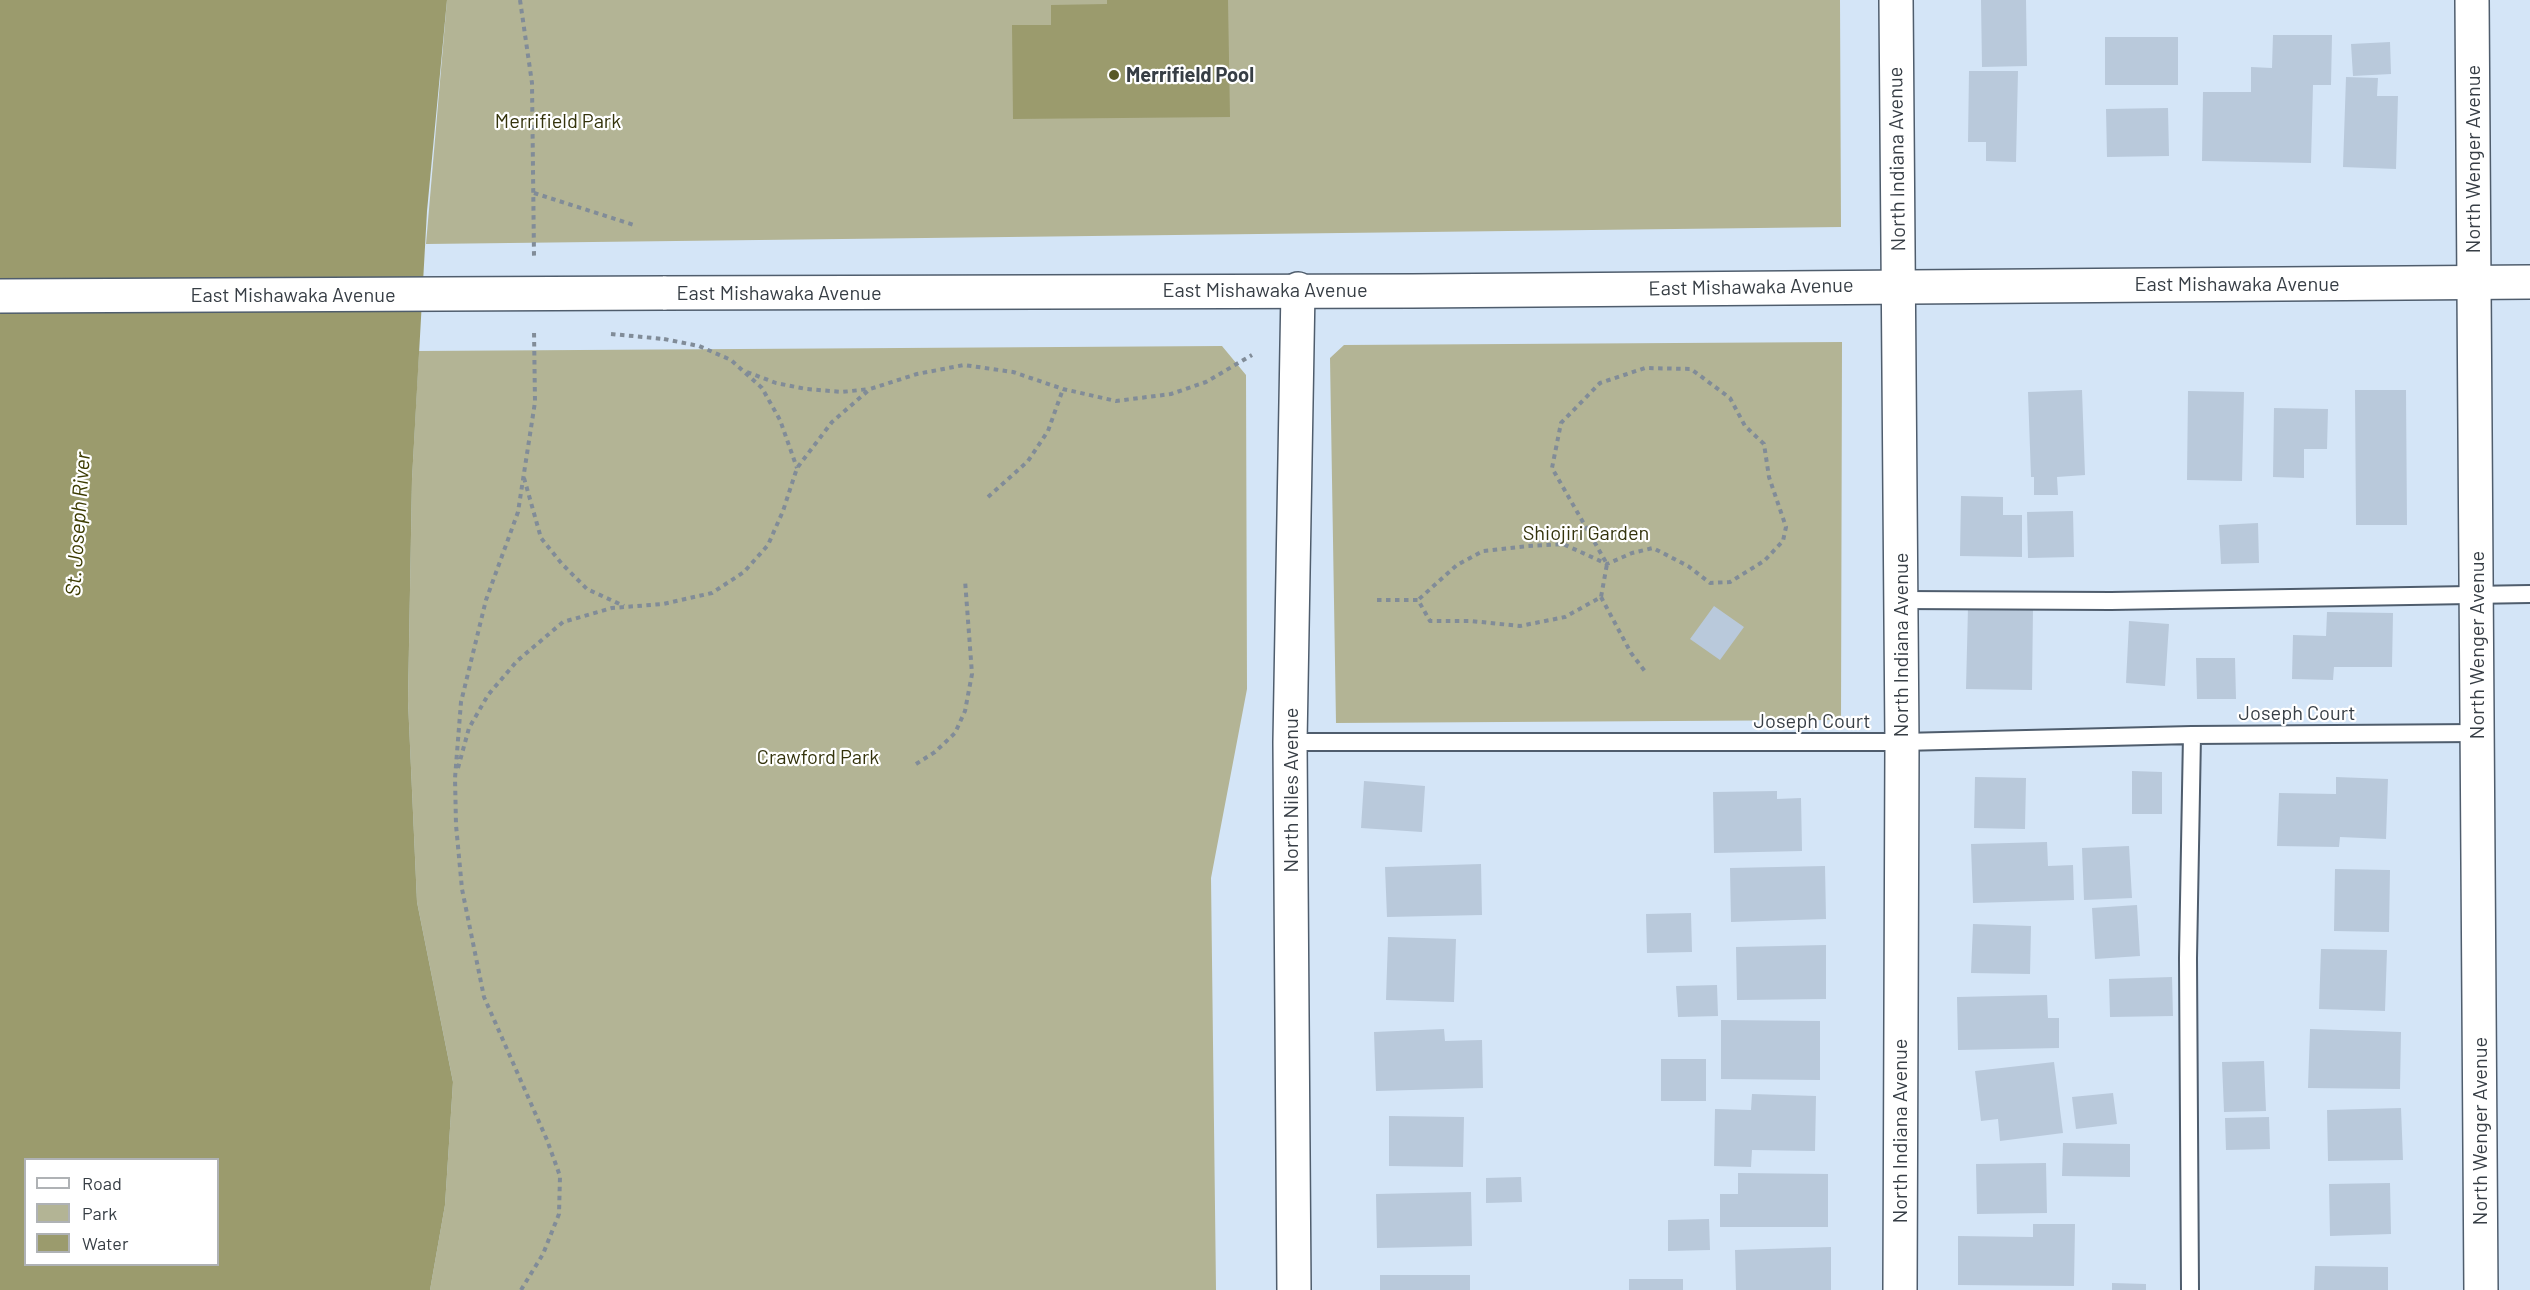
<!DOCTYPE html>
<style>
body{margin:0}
#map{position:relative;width:2530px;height:1290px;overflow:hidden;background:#d4e5f7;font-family:Barlow,sans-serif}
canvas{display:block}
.legend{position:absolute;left:24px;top:1158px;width:195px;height:108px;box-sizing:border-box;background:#fff;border:2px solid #afb2b5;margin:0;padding:8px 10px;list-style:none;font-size:18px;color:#373e45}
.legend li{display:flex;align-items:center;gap:12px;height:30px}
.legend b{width:30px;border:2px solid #afb2b5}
</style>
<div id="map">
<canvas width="2530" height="1290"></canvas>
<ul class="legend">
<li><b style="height:8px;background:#fff"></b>Road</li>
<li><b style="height:16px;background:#b3b495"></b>Park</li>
<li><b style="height:16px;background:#9b9b6d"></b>Water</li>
</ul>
</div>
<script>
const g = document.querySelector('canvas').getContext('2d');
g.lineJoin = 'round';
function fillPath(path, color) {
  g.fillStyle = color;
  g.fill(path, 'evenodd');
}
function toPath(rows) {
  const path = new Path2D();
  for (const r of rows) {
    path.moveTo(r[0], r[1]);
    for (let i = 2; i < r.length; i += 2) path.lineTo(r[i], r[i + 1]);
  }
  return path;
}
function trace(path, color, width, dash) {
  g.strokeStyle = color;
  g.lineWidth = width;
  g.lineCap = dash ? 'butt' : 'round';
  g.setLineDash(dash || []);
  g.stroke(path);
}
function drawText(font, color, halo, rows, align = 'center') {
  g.font = font + ' Barlow,sans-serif';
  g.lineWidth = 4.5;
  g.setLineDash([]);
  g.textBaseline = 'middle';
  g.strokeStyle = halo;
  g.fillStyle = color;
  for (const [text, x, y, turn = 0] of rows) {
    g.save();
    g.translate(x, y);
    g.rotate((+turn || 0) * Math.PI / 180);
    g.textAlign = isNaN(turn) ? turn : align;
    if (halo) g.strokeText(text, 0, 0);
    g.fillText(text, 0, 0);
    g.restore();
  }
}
const green = toPath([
 [447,0,1840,0,1841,227,426,244],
 [1842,342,1841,720,1336,723,1330,358,1344,345],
 [1222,346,1246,375,1247,689,1211,878,1216,1290,430,1290,445,1205,453,1082,417,902,408,701,412,479,419,351]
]);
const water = toPath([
 [0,0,447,0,427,211,412,479,408,701,417,902,453,1082,445,1205,430,1290,0,1290],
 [26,1160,218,1160,218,1264,26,1264],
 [1107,0,1228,0,1230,117,1013,119,1012,25,1051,25,1051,5,1107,4]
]);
const building = toPath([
 [1981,0,2026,0,2027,66,1982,67],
 [2273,35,2332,35,2331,85,2313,85,2311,163,2202,161,2203,92,2251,92,2251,67,2272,68],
 [2105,37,2178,37,2178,85,2105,85],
 [2390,42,2391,74,2353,76,2351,44],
 [1969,71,2018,71,2016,162,1986,161,1986,142,1968,142],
 [2346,77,2378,78,2377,96,2398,96,2396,169,2343,167],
 [2168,108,2169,156,2107,157,2106,109],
 [2082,390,2085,475,2057,477,2058,495,2034,495,2034,477,2031,477,2028,392],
 [2355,390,2406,390,2407,525,2356,525],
 [2188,391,2244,392,2242,481,2187,480],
 [2274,408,2328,409,2327,449,2304,449,2304,478,2273,477],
 [1961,496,2003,497,2003,515,2022,515,2022,557,1960,556],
 [2073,511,2074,557,2028,558,2027,512],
 [2258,523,2259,563,2221,564,2219,525],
 [1714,606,1744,627,1720,660,1690,639],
 [1968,607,2033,608,2032,690,1966,689],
 [2327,612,2393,613,2392,667,2334,667,2333,680,2292,679,2293,635,2326,636],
 [2129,621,2169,624,2165,686,2126,683],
 [2196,658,2235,658,2236,699,2197,699],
 [2132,771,2162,772,2162,814,2132,814],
 [1975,777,2026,778,2025,829,1974,828],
 [2336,777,2388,779,2386,839,2340,837,2339,847,2277,846,2279,793,2336,794],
 [1364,781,1425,786,1422,832,1361,828],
 [1777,791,1777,799,1801,798,1802,851,1714,853,1713,792],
 [2047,842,2048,866,2073,865,2074,900,1973,903,1971,844],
 [2129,846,2132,898,2084,900,2082,848],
 [1481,864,1482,915,1387,917,1385,867],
 [1825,866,1826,919,1731,922,1730,868],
 [2335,869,2390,870,2389,932,2334,931],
 [2137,905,2140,956,2095,959,2092,908],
 [1691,913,1692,952,1647,953,1646,914],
 [1973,924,2031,926,2030,974,1971,973],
 [1388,937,1456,939,1454,1002,1386,1000],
 [1826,945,1826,999,1737,1000,1736,947],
 [2321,949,2387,950,2385,1011,2319,1009],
 [2172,977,2173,1016,2110,1017,2109,979],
 [1717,985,1718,1016,1678,1017,1676,986],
 [2047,995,2048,1018,2059,1018,2059,1048,1958,1050,1957,997],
 [1721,1020,1820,1021,1820,1080,1721,1079],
 [1444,1029,1445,1041,1482,1040,1483,1088,1376,1091,1374,1032],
 [2310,1029,2401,1032,2400,1089,2308,1088],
 [1661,1059,1706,1059,1706,1101,1661,1101],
 [2264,1061,2266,1111,2224,1112,2222,1062],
 [2054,1062,2063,1133,2000,1141,1998,1119,1981,1121,1975,1071],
 [2113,1093,2117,1124,2076,1129,2072,1097],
 [1752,1094,1816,1096,1815,1151,1752,1150,1751,1167,1714,1166,1715,1109,1751,1110],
 [2401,1108,2403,1160,2328,1161,2327,1110],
 [1389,1116,1464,1117,1463,1167,1389,1166],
 [2269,1117,2270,1149,2226,1150,2225,1118],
 [2063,1143,2130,1144,2130,1177,2062,1176],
 [2046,1163,2047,1213,1977,1214,1976,1164],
 [1738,1173,1828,1174,1828,1227,1720,1227,1720,1194,1738,1194],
 [1521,1177,1522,1202,1486,1203,1486,1178],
 [2390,1183,2391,1234,2330,1236,2329,1184],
 [1471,1192,1472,1246,1377,1248,1376,1194],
 [1709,1219,1710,1250,1668,1251,1668,1220],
 [2033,1224,2075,1224,2074,1286,1958,1285,1958,1236,2033,1237],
 [1831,1247,1831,1290,1736,1290,1735,1250],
 [2315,1266,2388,1267,2388,1290,2314,1290],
 [1380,1275,1470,1275,1470,1290,1380,1290],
 [1629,1279,1683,1279,1683,1290,1629,1290],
 [2112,1283,2146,1284,2146,1290,2112,1290]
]);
const path = toPath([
 [520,0,532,83,534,256],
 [534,193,634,225],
 [664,339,699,346,731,360,762,388,780,420,797,468],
 [747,372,776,383,806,389,842,392,869,389],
 [524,478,541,538,562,564,587,589,624,606],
 [988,497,1028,461,1048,431,1063,389],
 [1601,597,1631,653,1647,674],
 [1377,600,1418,600,1430,621,1471,621,1520,626,1565,617,1601,597,1607,564,1552,468,1561,423,1600,383,1645,368,1691,369,1730,398,1745,426,1764,444,1769,477,1786,527,1783,541,1764,561,1730,582,1710,583,1688,566,1653,548,1632,553,1607,564,1563,544,1528,546,1483,551,1457,565,1418,600],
 [916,764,935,752,955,733,965,711,972,674,965,580],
 [458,768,469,728,488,695,517,661,563,622,612,608,663,604,712,593,744,572,768,545,783,511,797,468,832,422,870,389,917,374,964,365,1013,372,1063,389,1116,401,1171,394,1206,382,1252,355],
 [521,1290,543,1254,559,1214,560,1176,547,1140,484,997,462,889,456,825,455,778,461,702,486,600,518,512,535,402,534,330]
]);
const service = toPath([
 [1901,600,2111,601,2530,594],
 [1290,742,1902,742,2192,735,2477,733],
 [2190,1290,2188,958,2192,735]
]);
const minor = toPath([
 [1896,0,1902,742,1900,1290],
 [2472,0,2481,1290],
 [1294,1290,1290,742,1298,289]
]);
const tertiary = toPath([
 [663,293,1413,291,2530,282]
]);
const pathBridge = toPath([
 [611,334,664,339]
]);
const tertiaryBridge = toPath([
 [0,296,663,293]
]);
const markers = [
 [1114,75,6,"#595926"]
];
const poiNames = [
 ["Merrifield Pool",1126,75]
];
const parkNames = [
 ["Merrifield Park",558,121],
 ["Shiojiri Garden",1586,533],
 ["Crawford Park",818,757]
];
const streetNames = [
 ["North Indiana Avenue",1897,159,-91],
 ["North Wenger Avenue",2473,159,-90],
 ["East Mishawaka Avenue",2237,284],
 ["East Mishawaka Avenue",1751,287,-1],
 ["East Mishawaka Avenue",1265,290],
 ["East Mishawaka Avenue",779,293],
 ["East Mishawaka Avenue",293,295],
 ["North Indiana Avenue",1901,645,-90],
 ["North Wenger Avenue",2477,645,-90],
 ["Joseph Court",2297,713],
 ["Joseph Court",1812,721],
 ["North Niles Avenue",1291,790,-90],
 ["North Indiana Avenue",1900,1131,-90],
 ["North Wenger Avenue",2480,1131,-90]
];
const waterNames = [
 ["St. Joseph River",78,524,-86]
];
fillPath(green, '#b3b495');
fillPath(water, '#9b9b6d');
fillPath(building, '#b9c9db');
trace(service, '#4f5d6d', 20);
trace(minor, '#4f5d6d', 36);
trace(tertiary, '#4f5d6d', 36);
trace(path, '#818c98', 4, [4.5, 4.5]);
trace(service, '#fff', 16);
trace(minor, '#fff', 33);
trace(tertiary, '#fff', 33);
trace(tertiaryBridge, '#4f5d6d', 36, []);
trace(pathBridge, '#818c98', 4, [4.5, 4.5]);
trace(tertiaryBridge, '#fff', 33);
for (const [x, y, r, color] of markers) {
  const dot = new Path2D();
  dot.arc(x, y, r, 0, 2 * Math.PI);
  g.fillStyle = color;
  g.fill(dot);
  trace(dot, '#fff', 2);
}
drawText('bold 20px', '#373e45', '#fff', poiNames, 'left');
drawText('20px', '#34330c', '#fff', parkNames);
drawText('20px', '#373e45', '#fff', streetNames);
drawText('italic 21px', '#3c3b00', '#fff', waterNames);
</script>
